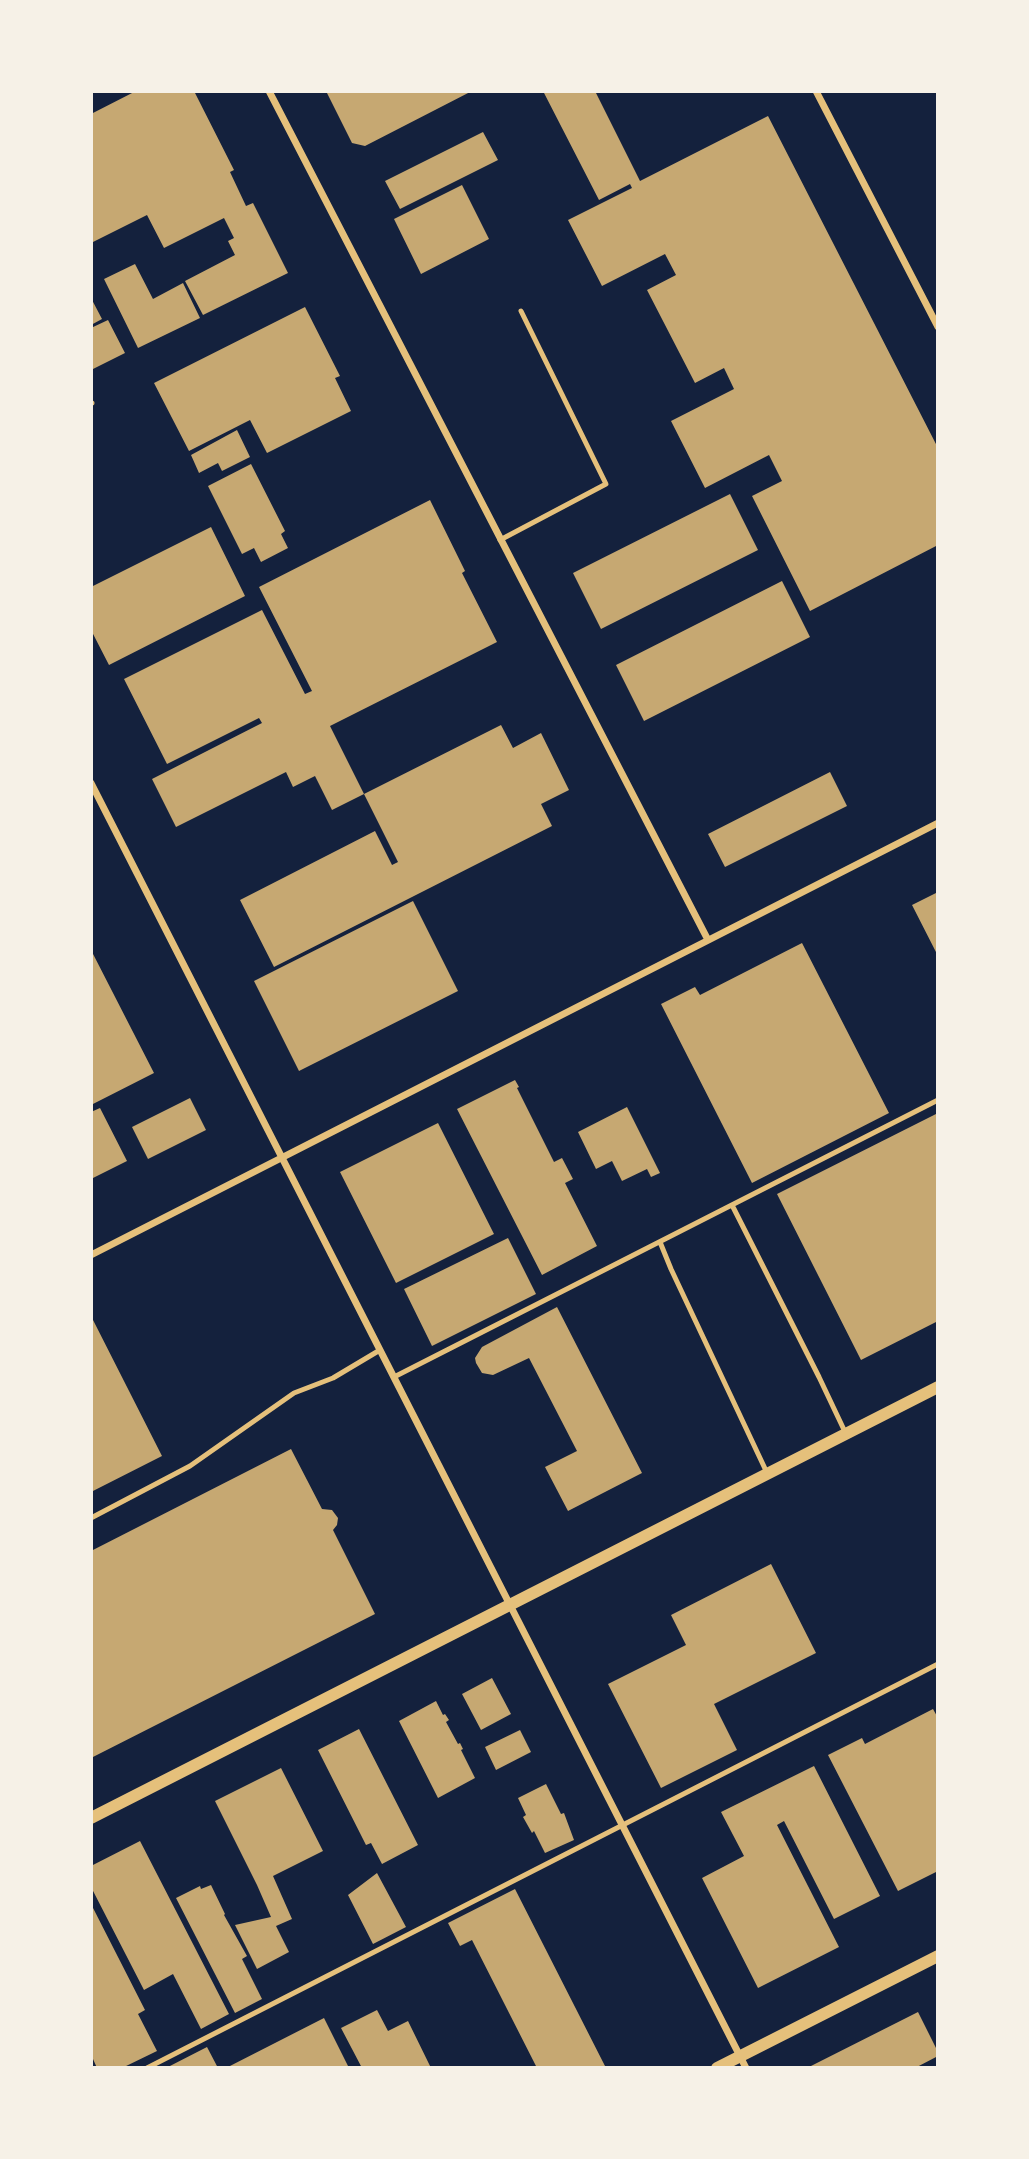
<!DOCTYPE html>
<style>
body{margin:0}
#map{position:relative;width:1029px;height:2159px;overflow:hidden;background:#14213d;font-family:"Space Grotesk",sans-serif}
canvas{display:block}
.frame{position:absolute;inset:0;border:93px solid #f6f1e7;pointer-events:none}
</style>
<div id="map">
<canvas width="1029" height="2159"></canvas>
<div class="frame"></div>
</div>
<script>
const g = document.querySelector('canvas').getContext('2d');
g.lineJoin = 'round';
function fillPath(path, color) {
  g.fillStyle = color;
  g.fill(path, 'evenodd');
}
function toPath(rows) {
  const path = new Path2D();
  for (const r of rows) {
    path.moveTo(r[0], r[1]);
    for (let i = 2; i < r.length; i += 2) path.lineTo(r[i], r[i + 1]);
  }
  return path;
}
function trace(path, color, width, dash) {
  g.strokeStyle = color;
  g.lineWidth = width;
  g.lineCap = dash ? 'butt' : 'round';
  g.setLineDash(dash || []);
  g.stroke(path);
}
const building = toPath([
 [136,91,194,91,234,170,230,172,246,206,253,203,288,273,203,315,185,281,235,255,228,241,234,238,224,218,164,248,147,215,91,243,91,114],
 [326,91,472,91,365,146,352,143],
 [543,91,595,91,640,181,768,116,938,448,938,545,810,611,752,496,782,481,769,455,705,488,671,421,734,389,724,368,695,383,647,290,676,275,665,254,602,286,568,220,632,188,630,184,599,200],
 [483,132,498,160,400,209,385,181],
 [462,185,489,239,421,274,394,219],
 [135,264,153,299,183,283,200,318,138,348,104,279],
 [91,298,102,319,91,325],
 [305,307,340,376,335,378,351,411,267,453,250,420,189,451,154,383],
 [108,320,125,353,91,370,91,328],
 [237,430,250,457,222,471,218,463,199,473,191,455],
 [251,464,285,531,281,534,288,548,261,562,254,548,242,554,208,486],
 [730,494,758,550,601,629,573,573],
 [430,500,465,571,462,573,497,642,330,726,364,794,501,725,513,748,541,733,569,790,541,804,552,826,274,967,240,900,375,831,392,865,398,862,364,794,332,810,315,776,293,787,286,772,176,827,152,779,262,723,259,718,167,764,124,679,262,610,305,694,312,691,259,587],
 [211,527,245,596,109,665,91,630,91,587],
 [782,581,810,637,644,721,616,665],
 [830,772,847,806,725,867,708,834],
 [938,892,938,956,912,905],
 [413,901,458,991,299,1071,254,981],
 [802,943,889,1113,752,1183,661,1004,695,987,700,995],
 [91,950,154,1073,91,1105],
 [515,1080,519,1087,517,1088,554,1162,562,1158,573,1179,565,1183,597,1246,542,1275,457,1109],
 [190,1098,206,1130,148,1159,132,1127],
 [627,1107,660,1173,651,1177,647,1169,622,1181,612,1161,596,1169,578,1132],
 [100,1108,127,1161,91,1179,91,1112],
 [938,1113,938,1321,861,1360,777,1194],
 [438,1123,494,1234,396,1283,340,1172],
 [508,1238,536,1294,432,1346,404,1289],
 [557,1307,642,1473,568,1511,545,1467,577,1451,529,1358,493,1375,482,1373,476,1363,475,1358,482,1347],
 [91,1316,162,1456,91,1492],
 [291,1449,322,1509,332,1510,338,1518,337,1525,333,1530,375,1614,91,1758,91,1551],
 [771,1564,816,1653,714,1704,737,1750,661,1788,608,1684,686,1645,671,1615],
 [492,1678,511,1714,481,1730,462,1694],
 [436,1701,443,1715,445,1714,449,1720,446,1722,458,1744,460,1743,463,1749,461,1750,475,1778,438,1798,399,1721],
 [933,1709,938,1718,938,1871,898,1891,828,1755,862,1738,865,1744],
 [359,1729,418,1845,382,1864,371,1843,366,1845,318,1750],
 [520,1730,531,1752,496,1770,485,1747],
 [814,1766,880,1896,834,1919,784,1821,777,1825,839,1947,758,1988,702,1878,744,1856,721,1812],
 [281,1768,323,1851,273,1876,292,1919,276,1926,289,1952,257,1969,235,1925,271,1917,257,1885,215,1801],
 [546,1784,561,1814,564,1813,574,1840,545,1853,534,1831,532,1833,523,1817,526,1815,518,1798],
 [140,1841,229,2014,201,2029,173,1974,144,1990,91,1887,91,1866],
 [377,1873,406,1927,373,1944,348,1895],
 [211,1885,225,1914,224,1915,247,1956,242,1959,262,1999,235,2013,176,1898,200,1886,201,1889],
 [515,1889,605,2066,602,2068,537,2068,472,1940,460,1946,448,1923],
 [91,1904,145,2010,138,2014,157,2051,122,2068,97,2068,93,2059,91,2060],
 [377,2010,388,2031,408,2021,431,2068,362,2068,341,2028],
 [918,2012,938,2052,938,2056,915,2068,807,2068],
 [324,2018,349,2068,226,2068],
 [207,2047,218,2068,166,2068]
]);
const service = toPath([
 [91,403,92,403],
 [500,540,606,484,521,311],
 [732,1205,819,1377,846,1434],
 [660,1242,671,1269,768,1475],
 [394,1377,938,1100],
 [91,1518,190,1466,294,1393,333,1378,380,1350],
 [147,2068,938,1664]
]);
const minor = toPath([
 [269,91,708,940],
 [816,91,938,327],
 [91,783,746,2068],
 [91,1255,938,823]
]);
const tertiary = toPath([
 [91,1818,938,1387],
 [717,2068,938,1956]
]);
fillPath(building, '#c6a872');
trace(service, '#e5c07b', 5);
trace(minor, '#e5c07b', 7);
trace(tertiary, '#e5c07b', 12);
</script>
